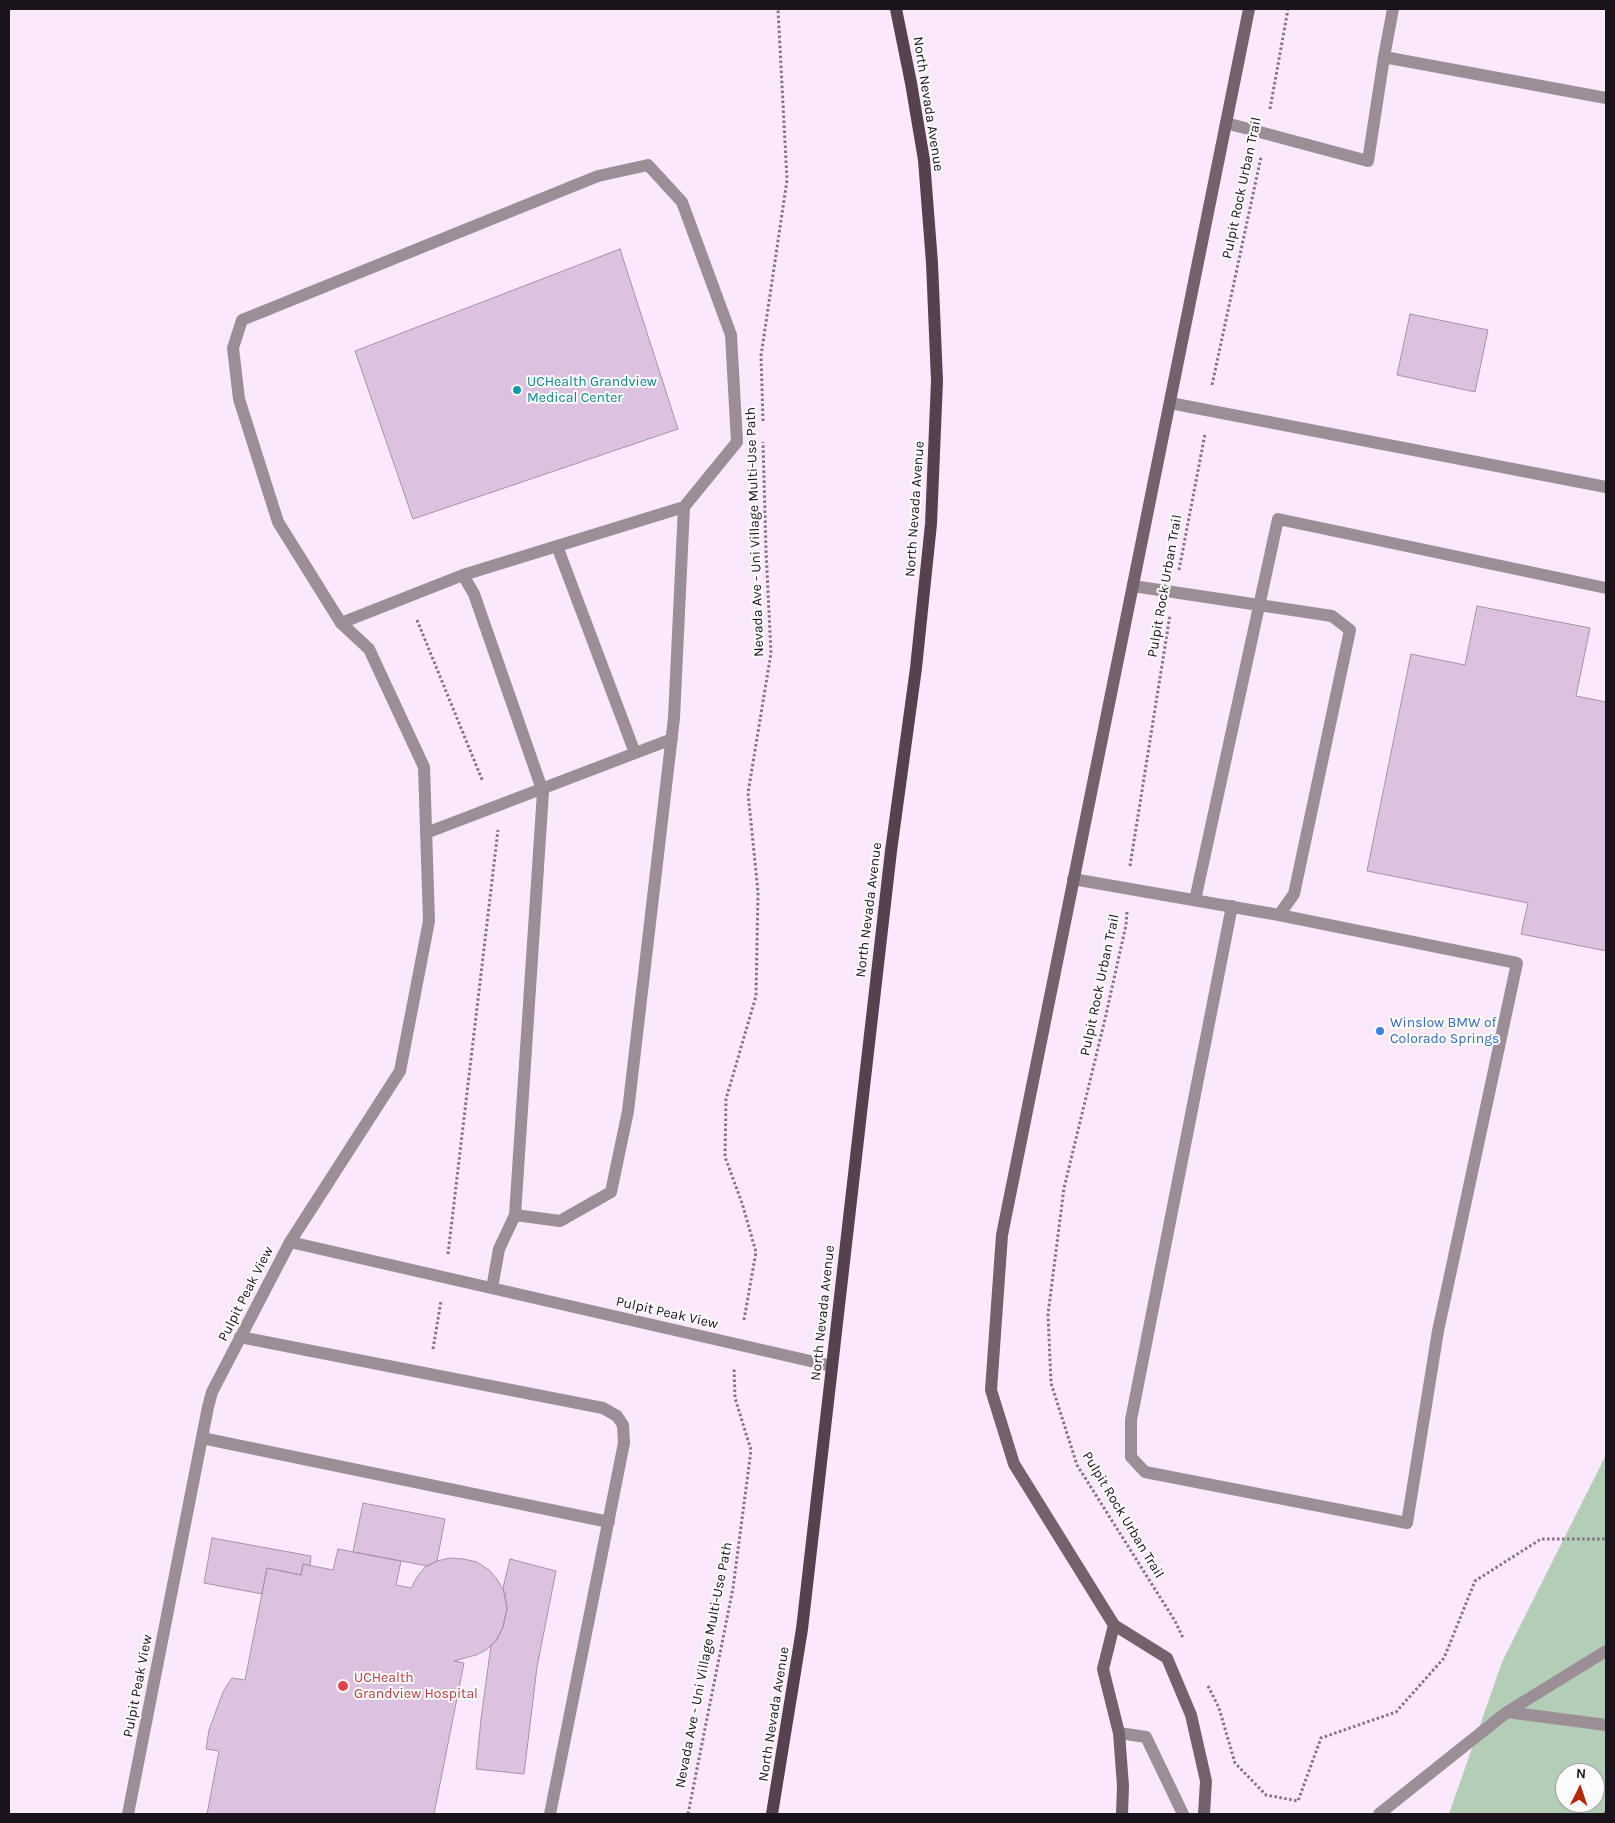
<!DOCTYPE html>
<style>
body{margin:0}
#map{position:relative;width:1615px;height:1823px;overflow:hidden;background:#fbe8fd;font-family:Karla,sans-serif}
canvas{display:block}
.frame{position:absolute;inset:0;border:10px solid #1a131b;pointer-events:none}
.north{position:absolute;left:1555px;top:1763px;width:50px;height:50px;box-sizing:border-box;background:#fcfcfc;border:1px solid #a29fa2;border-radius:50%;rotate:4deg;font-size:14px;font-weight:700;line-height:20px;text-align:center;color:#1a131b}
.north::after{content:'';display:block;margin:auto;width:18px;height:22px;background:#b5290a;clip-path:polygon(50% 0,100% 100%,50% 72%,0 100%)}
</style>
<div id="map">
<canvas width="1615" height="1823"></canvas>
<div class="frame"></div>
<div class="north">N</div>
</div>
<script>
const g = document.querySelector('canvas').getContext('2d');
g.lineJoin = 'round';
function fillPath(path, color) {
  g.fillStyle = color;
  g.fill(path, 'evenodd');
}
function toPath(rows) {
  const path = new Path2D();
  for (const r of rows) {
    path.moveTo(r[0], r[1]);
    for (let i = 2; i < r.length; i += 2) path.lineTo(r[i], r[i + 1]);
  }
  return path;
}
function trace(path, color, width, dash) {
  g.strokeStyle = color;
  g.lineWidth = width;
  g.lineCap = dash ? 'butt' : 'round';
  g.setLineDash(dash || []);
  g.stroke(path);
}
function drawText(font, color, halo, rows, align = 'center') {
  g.font = font + ' Karla,sans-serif';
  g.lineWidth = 4;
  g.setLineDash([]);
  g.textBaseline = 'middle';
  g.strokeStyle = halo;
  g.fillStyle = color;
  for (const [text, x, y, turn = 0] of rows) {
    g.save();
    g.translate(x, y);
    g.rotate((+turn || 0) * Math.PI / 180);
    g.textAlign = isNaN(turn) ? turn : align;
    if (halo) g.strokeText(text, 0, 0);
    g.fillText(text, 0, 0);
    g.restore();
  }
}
const green = toPath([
 [1606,1455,1606,1814,1449,1814,1502,1662],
 [1565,1773,1595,1773,1595,1803,1565,1803]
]);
const building = toPath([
 [620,249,678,429,413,519,355,351,620,249],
 [1410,314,1488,330,1475,392,1397,375,1410,314],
 [1477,606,1590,628,1576,696,1606,702,1606,951,1521,934,1528,903,1367,871,1411,654,1465,665,1477,606],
 [363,1503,445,1519,437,1561,428,1566,353,1552,363,1503],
 [212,1538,311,1556,310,1566,303,1564,301,1575,267,1568,262,1594,204,1583,212,1538],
 [338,1549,401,1561,396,1585,411,1588,417,1577,425,1567,437,1561,450,1558,464,1559,477,1562,489,1570,497,1579,505,1593,507,1609,503,1627,496,1641,486,1650,476,1655,454,1661,464,1663,434,1814,207,1814,219,1751,206,1749,209,1730,223,1692,232,1678,245,1680,267,1568,301,1575,303,1564,333,1570,338,1549],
 [510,1559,556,1571,537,1667,524,1774,476,1769,481,1719,491,1645,496,1641,503,1627,507,1609,503,1588,510,1559]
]);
const path = toPath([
 [1270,109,1288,9],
 [1212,385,1261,157],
 [763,421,761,356,787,180,778,9],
 [1179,570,1205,434],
 [417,620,483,782],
 [1130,866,1170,615],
 [1127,912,1126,925,1105,1019,1064,1188,1048,1314,1051,1383,1077,1465,1175,1621,1183,1638],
 [448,1254,498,830],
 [744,1320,756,1252,742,1203,725,1157,726,1099,756,996,758,892,748,793,771,653,766,550,763,442],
 [433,1349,441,1301],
 [1208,1686,1219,1708,1235,1763,1266,1795,1298,1801,1321,1738,1396,1712,1444,1658,1475,1581,1541,1539,1606,1539],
 [688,1814,733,1588,751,1450,735,1398,734,1368],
 [1605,1814,1606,1809]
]);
const service = toPath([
 [1384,57,1393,9],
 [1226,123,1368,161,1384,57,1606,98],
 [1170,403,1606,487],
 [557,546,635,753],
 [463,575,474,594,543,792,515,1215],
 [341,623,463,575,684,507],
 [426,833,672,739],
 [1073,879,1279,915,1294,894,1350,630,1332,616,1133,586],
 [1195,900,1278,519,1606,588],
 [1232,906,1131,1420,1131,1457,1145,1472,1407,1523,1438,1331,1517,963,1279,915],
 [290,1242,400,1071,429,921,424,767,369,649,341,623,278,522,239,399,233,348,242,320,598,176,648,165,682,202,731,335,737,442,684,507,674,718,628,1111,611,1192,560,1221,515,1215,499,1249,492,1288],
 [240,1337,603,1408,617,1416,623,1425,624,1443,550,1814],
 [202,1438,609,1522],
 [1507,1712,1606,1725],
 [1119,1733,1146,1737,1183,1814],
 [1379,1814,1507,1712,1606,1651]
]);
const minor = toPath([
 [128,1814,208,1407,212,1392,290,1242,832,1366]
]);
const secondary = toPath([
 [1114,1625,1103,1669,1119,1733,1123,1786,1122,1814],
 [1204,1814,1206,1781,1191,1715,1167,1658,1114,1625,1014,1464,991,1390,1002,1235,1249,9]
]);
const primary = toPath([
 [772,1814,802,1629,891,851,916,668,931,524,937,381,932,263,924,160,911,83,896,9]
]);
const markers = [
 [517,390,5,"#0f9aa8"],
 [1380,1031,5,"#3f7fe0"],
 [343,1686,6,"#e0444e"]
];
const streetNames = [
 ["North Nevada Avenue",928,104,81],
 ["Pulpit Rock Urban Trail",1242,188,-78],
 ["North Nevada Avenue",915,509,-86],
 ["Nevada Ave - Uni Village Multi-Use Path",755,532,-92],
 ["Pulpit Rock Urban Trail",1165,586,-80],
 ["North Nevada Avenue",869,910,-83],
 ["Pulpit Rock Urban Trail",1100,985,-78],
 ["Pulpit Peak View",246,1294,-63],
 ["Pulpit Peak View",667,1313,13],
 ["North Nevada Avenue",823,1313,-84],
 ["Pulpit Rock Urban Trail",1123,1515,59],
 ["Nevada Ave - Uni Village Multi-Use Path",704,1665,-79],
 ["Pulpit Peak View",138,1686,-79],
 ["North Nevada Avenue",774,1714,-81]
];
const cultureNames = [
 ["UCHealth Grandview",527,382],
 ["Medical Center",527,398]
];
const shopNames = [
 ["Winslow BMW of",1390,1023],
 ["Colorado Springs",1390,1039]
];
const healthNames = [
 ["UCHealth",354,1678],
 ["Grandview Hospital",354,1694]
];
fillPath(green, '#b4cdb6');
fillPath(building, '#dcc2df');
trace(building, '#a892aa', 1);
trace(path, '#827583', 3, [2.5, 2.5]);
trace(service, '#9b8e96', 12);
trace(minor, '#9b8e96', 12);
trace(secondary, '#73616c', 12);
trace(primary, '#56414e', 12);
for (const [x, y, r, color] of markers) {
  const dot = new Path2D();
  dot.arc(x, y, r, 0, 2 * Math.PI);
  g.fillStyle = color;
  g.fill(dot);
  trace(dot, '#fcfcfc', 2);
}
drawText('14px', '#1a131b', '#fcfcfc', streetNames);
drawText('14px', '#0d838f', '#fcfcfc', cultureNames, 'left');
drawText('14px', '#366cbe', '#fcfcfc', shopNames, 'left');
drawText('14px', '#be3a42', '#fcfcfc', healthNames, 'left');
</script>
